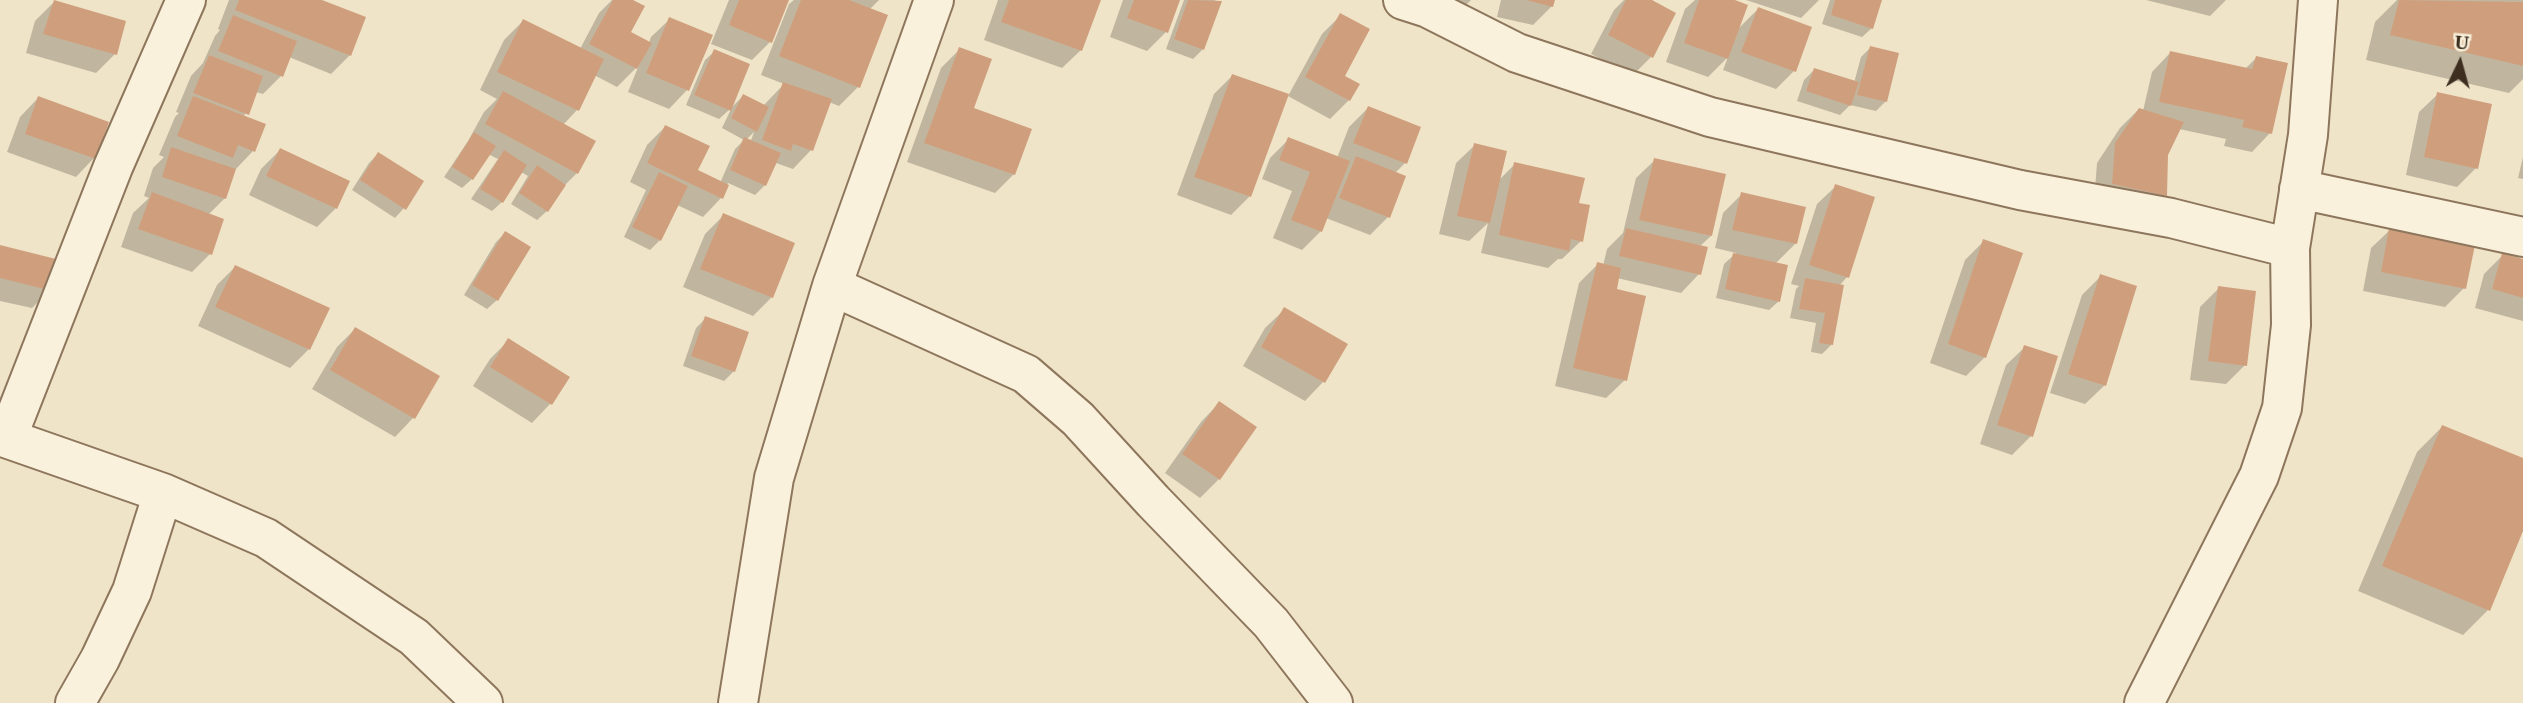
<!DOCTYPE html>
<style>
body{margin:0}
#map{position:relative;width:2523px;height:703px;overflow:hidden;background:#f0e4c8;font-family:"IBM Plex Serif",serif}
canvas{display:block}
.north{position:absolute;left:2425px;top:28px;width:70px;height:70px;-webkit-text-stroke:5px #f7eed8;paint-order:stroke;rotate:5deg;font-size:19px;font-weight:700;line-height:28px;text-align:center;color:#3d2e20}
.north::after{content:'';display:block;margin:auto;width:24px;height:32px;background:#3d2e20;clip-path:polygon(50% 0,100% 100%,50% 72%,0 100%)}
</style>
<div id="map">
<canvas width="2523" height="703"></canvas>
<div class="north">U</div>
</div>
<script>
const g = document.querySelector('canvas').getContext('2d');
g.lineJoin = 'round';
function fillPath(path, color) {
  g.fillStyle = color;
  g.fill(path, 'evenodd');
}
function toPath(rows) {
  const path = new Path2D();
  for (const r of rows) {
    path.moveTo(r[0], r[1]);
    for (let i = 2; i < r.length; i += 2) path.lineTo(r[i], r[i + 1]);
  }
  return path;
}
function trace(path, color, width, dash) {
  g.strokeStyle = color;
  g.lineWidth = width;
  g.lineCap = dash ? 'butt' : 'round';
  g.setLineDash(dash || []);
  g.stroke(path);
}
const shadow = toPath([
 [229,0,318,0,350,55,331,74,289,57,281,76,263,94,256,92,243,118,264,125,253,151,235,170,225,198,208,215,210,254,192,272,121,247,133,213,149,198,144,196,153,168,164,157,159,155,175,117,179,113,176,112,191,76,203,63,215,36,220,30,218,29],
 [612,0,629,0,629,33,649,43,651,37,670,19,687,90,669,109,628,92,639,65,617,87,594,75,577,110,563,125,577,173,561,189,547,211,537,220,511,204,528,176,521,172,502,202,492,211,471,199,498,159,488,154,472,179,462,188,444,177,468,141,484,112,497,99,480,90,504,40,523,21,580,49,599,13],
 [729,0,787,0,770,42,752,60,711,44],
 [794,0,879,0,869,10,858,87,839,106,829,102,811,150,793,169,776,163,765,185,755,195,728,183,721,198,703,217,677,205,660,240,650,250,624,237,646,190,630,182,647,145,665,127,696,171,720,183,735,149,744,140,722,128,732,107,743,96,763,106,784,84,761,75,789,4],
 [754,132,750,143,746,140],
 [998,0,1099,0,1081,50,1062,68,984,40],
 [1123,0,1178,0,1166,32,1147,51,1110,37],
 [1184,0,1214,0,1220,2,1203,49,1193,59,1166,49],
 [1423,0,1471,0,1459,12],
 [1501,0,1558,0,1553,0,1552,6,1533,25,1497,17],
 [1624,0,1648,0,1651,57,1633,75,1591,54,1614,10],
 [1695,0,1730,0,1737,30,1758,9,1794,71,1776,89,1723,70,1728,57,1708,77,1666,62,1685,9],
 [1746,0,1819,0,1801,18],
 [1830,0,1881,0,1872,28,1862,37,1822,24],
 [2146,0,2226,0,2210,16],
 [2397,0,2523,0,2523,79,2509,93,2366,60,2375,22],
 [54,2,115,54,96,73,26,53,35,21],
 [1341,15,1343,77,1357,85,1349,100,1330,119,1286,95,1249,197,1231,215,1177,195,1214,94,1232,76,1288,96,1322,34],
 [1870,48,1886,101,1876,111,1850,105,1840,115,1797,101,1804,80,1814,70,1854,83,1861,57],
 [960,49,972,109,1014,174,995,193,907,162,941,68],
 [715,51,729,110,719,119,686,105,705,60],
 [2170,53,2245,69,2256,58,2270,133,2252,152,2224,146,2226,139,2179,129,2166,154,2165,195,2147,214,2094,202,2097,163,2120,128,2139,109,2143,111,2152,72],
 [2438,94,2476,168,2457,187,2406,175,2419,112],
 [38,98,94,158,76,177,7,152,20,117],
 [1368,108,1405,163,1395,173,1388,217,1370,235,1326,218,1321,231,1302,250,1273,238,1292,191,1262,179,1270,158,1289,139,1337,158,1349,127],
 [1475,145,1498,181,1515,164,1577,204,1581,241,1562,259,1558,259,1548,268,1481,253,1488,223,1469,241,1439,234,1456,163],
 [280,150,336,208,317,227,249,195,261,169],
 [378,154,404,208,395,218,352,190,369,163],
 [2523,157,2523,179,2518,178],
 [1655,160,1711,236,1699,247,1699,274,1681,293,1617,278,1615,290,1625,380,1606,398,1555,386,1579,283,1598,264,1603,266,1607,249,1623,233,1636,178],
 [1836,186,1847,277,1839,286,1832,344,1822,354,1811,352,1816,323,1790,318,1796,289,1799,286,1791,284,1817,204],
 [1742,194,1796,243,1775,264,1779,301,1769,310,1716,298,1724,264,1736,253,1715,248,1723,213],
 [723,216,772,297,753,316,683,287,705,234],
 [2390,230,2464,288,2445,307,2363,291,2371,248],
 [505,233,497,300,487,309,464,295,496,242],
 [1984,241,1985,357,1966,376,1930,363,1965,260],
 [0,247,50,290,32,308,0,301],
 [2503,255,2523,261,2523,321,2475,308,2484,274],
 [235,267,309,349,290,368,198,326,217,285],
 [2101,276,2135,287,2104,386,2085,404,2050,393,2082,295],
 [2219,288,2245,365,2226,384,2190,380,2200,307],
 [1284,310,1345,345,1323,382,1305,401,1243,366,1265,328],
 [706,318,734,371,724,381,683,366,696,328],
 [355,329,438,377,413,418,395,437,312,389,337,347],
 [509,340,568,378,550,404,532,423,473,386,490,359],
 [2025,347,2031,436,2012,455,1980,444,2006,365],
 [1219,403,1219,479,1200,498,1165,473,1201,422],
 [2442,427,2523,460,2523,526,2488,610,2463,635,2358,591,2417,452]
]);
const building = toPath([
 [54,0,126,21,117,55,43,34],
 [239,0,322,0,366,17,351,56,235,10],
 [613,0,633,0,645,6,631,32,652,43,637,69,589,44],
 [739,0,789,0,772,43,729,25],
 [801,0,849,0,888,15,860,88,779,56],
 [1009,0,1101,0,1082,51,1001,22],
 [1134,0,1180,0,1168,33,1127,18],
 [1188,0,1222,1,1204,50,1174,39],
 [1526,0,1555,0,1553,7],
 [1626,0,1652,0,1676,13,1653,58,1608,35],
 [1699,0,1735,0,1748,5,1728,59,1684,43],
 [1835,0,1882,0,1873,29,1831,15],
 [2399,0,2523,2,2523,66,2390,35],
 [1758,7,1812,27,1796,72,1741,52],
 [1340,13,1370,29,1345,76,1360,84,1350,101,1305,77],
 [233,15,297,41,283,77,218,51],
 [669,17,713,35,689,91,646,73],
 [523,19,604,59,579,111,497,72],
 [1870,46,1899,53,1887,102,1857,95],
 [959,47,992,59,974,108,1032,129,1015,175,924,143],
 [714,49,750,64,731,111,694,95],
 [2170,51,2252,69,2256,56,2288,63,2272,134,2242,127,2244,120,2159,102],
 [209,55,263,76,249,115,193,93],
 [1814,68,1859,82,1851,106,1806,91],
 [1232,74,1289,94,1251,197,1194,177],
 [783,82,832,99,813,151,793,144,791,151,762,140],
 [503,91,596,141,578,174,485,124],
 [2437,92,2492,104,2478,169,2424,157],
 [743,94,769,107,757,132,731,118],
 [38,96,109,122,96,159,25,134],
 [193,96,266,124,255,152,238,145,233,158,177,136],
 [1368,106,1421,127,1407,164,1353,143],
 [2139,108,2184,122,2168,155,2167,196,2112,184,2115,143],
 [665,125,710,146,698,170,729,185,723,199,647,163],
 [474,132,496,146,473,180,452,167],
 [744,137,781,153,766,186,730,170],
 [1288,137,1350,161,1322,232,1291,220,1310,172,1279,160],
 [1474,143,1507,151,1490,223,1457,216],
 [171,147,236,169,226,199,162,177],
 [280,148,350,181,337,209,266,176],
 [504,150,527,165,503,203,480,189],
 [378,152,424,181,406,210,360,180],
 [1356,156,1406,176,1390,218,1339,198],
 [1654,158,1726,174,1712,236,1639,220],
 [1514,162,1585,178,1579,203,1590,205,1583,242,1571,239,1569,251,1499,235],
 [537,165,566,185,548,212,519,193],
 [659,172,688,186,661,241,632,227],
 [1835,184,1875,197,1849,278,1809,265],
 [152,192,224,219,212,255,138,229],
 [1741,192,1806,207,1797,244,1732,230],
 [723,213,795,243,773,298,700,269],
 [1626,228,1708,247,1701,275,1619,256],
 [2389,228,2475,245,2466,289,2381,272],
 [505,231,531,247,498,301,472,285],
 [1983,239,2023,253,1986,358,1948,344],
 [0,245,60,260,52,291,0,278],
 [1733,253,1788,265,1780,302,1725,289],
 [2502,253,2523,259,2523,298,2492,289],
 [1597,262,1621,268,1617,289,1646,296,1627,381,1573,368],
 [235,265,330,308,310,350,215,307],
 [2100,274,2137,286,2106,386,2068,374],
 [1805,278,1844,285,1833,345,1819,343,1825,313,1799,309],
 [2218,286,2256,291,2247,366,2208,361],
 [1284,307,1348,344,1325,383,1261,347],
 [705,316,749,332,735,372,691,356],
 [355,327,440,376,415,419,330,370],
 [508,338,570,377,552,405,490,367],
 [2024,345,2058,356,2033,437,1997,425],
 [1219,401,1257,427,1220,480,1182,454],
 [2442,425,2523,458,2523,531,2490,611,2382,566]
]);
const street = toPath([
 [1403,0,1428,8,1517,53,1710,117,2020,190,2171,218,2290,248],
 [2299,189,2523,237],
 [832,286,1026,374,1078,419,1153,501,1271,623,1333,703],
 [0,436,163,493,266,538,414,637,483,703],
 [7,438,113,167,186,0],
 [75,703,100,659,132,591,163,493],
 [738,703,774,478,832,286,934,0],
 [2144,703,2259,476,2282,408,2291,325,2290,248,2308,135,2318,0]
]);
fillPath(shadow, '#0003');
fillPath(building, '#cf9f7d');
trace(street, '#8d765c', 42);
trace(street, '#faf1dc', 38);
</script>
